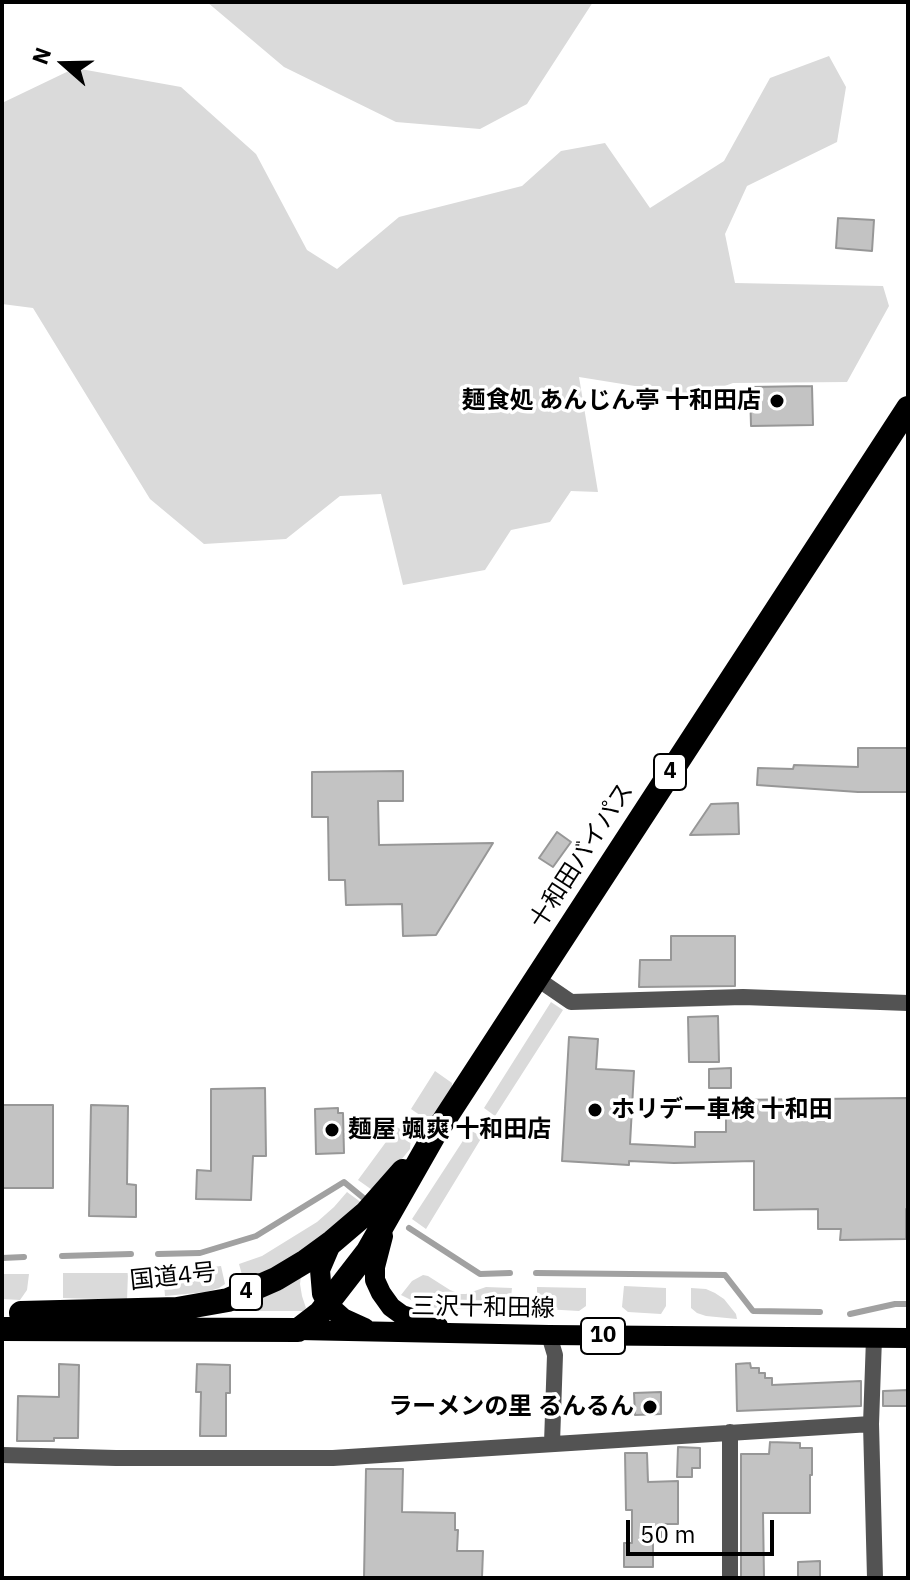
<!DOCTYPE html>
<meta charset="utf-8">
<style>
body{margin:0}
#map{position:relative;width:910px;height:1580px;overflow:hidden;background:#fff;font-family:"IBM Plex Sans",sans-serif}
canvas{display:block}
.frame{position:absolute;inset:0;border:4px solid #000;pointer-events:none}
.north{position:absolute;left:24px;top:24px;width:80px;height:80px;-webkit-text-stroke:6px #fff;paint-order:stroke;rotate:290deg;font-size:22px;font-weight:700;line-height:32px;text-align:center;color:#000}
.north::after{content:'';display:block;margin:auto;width:28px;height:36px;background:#000;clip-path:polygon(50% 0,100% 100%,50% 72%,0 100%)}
.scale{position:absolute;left:626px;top:1520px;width:148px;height:36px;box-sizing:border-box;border:4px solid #000;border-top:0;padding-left:10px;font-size:24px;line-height:28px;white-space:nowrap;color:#000;-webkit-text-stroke:6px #fff;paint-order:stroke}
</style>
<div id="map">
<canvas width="910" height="1580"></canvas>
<div class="frame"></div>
<div class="north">N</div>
<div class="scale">50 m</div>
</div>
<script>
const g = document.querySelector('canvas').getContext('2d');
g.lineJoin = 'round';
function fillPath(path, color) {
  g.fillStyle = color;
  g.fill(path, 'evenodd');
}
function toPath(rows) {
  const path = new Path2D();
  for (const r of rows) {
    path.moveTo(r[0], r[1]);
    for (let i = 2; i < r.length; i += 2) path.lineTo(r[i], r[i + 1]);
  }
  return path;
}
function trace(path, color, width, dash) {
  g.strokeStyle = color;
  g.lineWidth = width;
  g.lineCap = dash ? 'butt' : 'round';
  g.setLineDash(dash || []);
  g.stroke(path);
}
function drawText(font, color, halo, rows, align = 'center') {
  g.font = font + ' "IBM Plex Sans","Noto Sans JP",sans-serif';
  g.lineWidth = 7;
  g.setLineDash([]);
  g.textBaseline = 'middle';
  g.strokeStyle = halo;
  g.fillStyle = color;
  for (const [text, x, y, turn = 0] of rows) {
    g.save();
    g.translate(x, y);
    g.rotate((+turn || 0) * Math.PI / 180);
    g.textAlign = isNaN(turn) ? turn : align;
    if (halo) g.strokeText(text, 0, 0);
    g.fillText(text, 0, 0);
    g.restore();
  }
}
const green = toPath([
 [207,2,593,2,527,104,480,129,396,122,284,67],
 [829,56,846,87,837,142,747,186,725,234,735,283,883,286,889,306,847,382,733,383,697,396,579,377,598,492,571,491,550,522,511,530,485,570,403,585,381,494,340,496,286,539,204,544,150,499,33,308,2,304,2,103,75,68,181,87,256,154,307,250,337,269,399,217,522,186,561,151,605,143,650,208,724,161,770,78],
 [551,1002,563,1010,495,1116,484,1108],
 [435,1071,452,1083,452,1091,435,1118,427,1120,411,1109],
 [397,1127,411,1136,410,1149,375,1192,358,1180],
 [470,1130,482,1137,426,1229,412,1219],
 [347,1192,362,1203,301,1258,244,1282,239,1264,262,1256,317,1222,334,1207],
 [221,1266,225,1284,219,1288,206,1292,165,1296,163,1273],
 [63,1273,128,1273,127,1300,63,1298],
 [2,1274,29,1274,27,1290,20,1300,2,1299],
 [423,1275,428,1276,450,1290,460,1294,466,1294,486,1287,512,1288,510,1306,505,1310,436,1308,417,1303,401,1295,412,1281],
 [301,1276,300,1284,302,1296,306,1308,303,1311,231,1311],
 [624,1286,666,1288,666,1306,661,1314,628,1312,622,1307],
 [537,1287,586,1288,586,1306,579,1311,544,1309,537,1302],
 [691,1288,706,1289,715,1293,724,1299,736,1314,737,1319,706,1316,697,1313,691,1308]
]);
const stream = toPath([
 [409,1228,480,1274,510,1273],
 [158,1254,200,1253,256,1236,344,1182,366,1200],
 [62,1256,131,1254],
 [2,1258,24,1257],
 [536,1273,725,1275,753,1311,820,1312],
 [850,1314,895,1304,908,1304]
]);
const building = toPath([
 [838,218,874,220,872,251,836,248,838,218],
 [812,386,813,425,751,426,750,387,812,386],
 [858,748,908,748,908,792,858,792,757,785,758,768,793,769,794,765,858,767,858,748],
 [403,771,403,801,378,801,379,845,493,843,436,935,403,936,402,904,346,905,345,880,329,880,328,817,312,817,312,772,403,771],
 [738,803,739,834,690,835,711,804,738,803],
 [557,832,571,842,553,867,539,858,557,832],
 [671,936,735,936,735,986,639,987,640,960,671,960,671,936],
 [718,1016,719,1062,689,1062,688,1017,718,1016],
 [569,1037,598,1039,596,1069,634,1071,630,1144,695,1147,695,1132,726,1132,726,1100,908,1098,908,1209,906,1209,906,1239,840,1240,841,1229,818,1229,818,1209,754,1210,754,1161,674,1163,629,1161,629,1165,562,1161,569,1037],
 [731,1068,731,1088,709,1088,709,1069,731,1068],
 [265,1088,266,1156,253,1156,251,1200,196,1199,197,1170,211,1171,211,1089,265,1088],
 [2,1105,53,1105,53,1188,2,1188,2,1105],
 [91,1105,128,1106,127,1184,136,1185,136,1217,89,1216,91,1105],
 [338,1108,338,1113,343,1113,344,1153,316,1154,315,1109,338,1108],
 [750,1363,751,1368,759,1368,759,1373,765,1373,765,1378,772,1378,772,1385,861,1381,861,1406,737,1411,736,1364,750,1363],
 [59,1364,79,1365,78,1438,54,1438,54,1441,17,1441,18,1396,59,1397,59,1364],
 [197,1364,230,1365,230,1393,226,1393,226,1436,200,1436,201,1392,196,1392,197,1364],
 [908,1390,908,1406,883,1406,883,1391,908,1390],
 [661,1392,661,1414,635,1415,634,1393,661,1392],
 [770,1442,800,1443,800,1448,812,1448,812,1475,810,1475,810,1513,763,1513,764,1578,741,1578,741,1454,769,1454,770,1442],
 [678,1447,700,1448,700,1468,692,1468,692,1477,677,1477,678,1447],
 [625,1453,647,1453,648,1482,678,1481,678,1524,661,1524,661,1539,653,1539,653,1567,624,1567,624,1543,632,1543,632,1510,626,1510,625,1453],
 [366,1469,403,1469,402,1512,455,1513,455,1530,458,1530,457,1551,483,1551,482,1577,364,1578,366,1469],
 [820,1561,820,1578,798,1578,798,1562,820,1561]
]);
const street = toPath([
 [536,978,571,1002,743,997,908,1003],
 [549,1335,555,1355,552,1443],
 [874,1338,871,1424,875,1578],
 [730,1432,730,1578],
 [2,1455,116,1458,333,1458,871,1424]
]);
const primary = toPath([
 [383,1236,375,1267,375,1280,381,1293,391,1307,402,1315,438,1326],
 [332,1242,320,1270,322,1294,334,1310,343,1318,365,1328],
 [298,1330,549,1335,908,1338]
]);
const highway = toPath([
 [21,1313,177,1309,228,1300,276,1279,306,1261,332,1242,366,1213,403,1171],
 [2,1329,298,1330,320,1313,368,1251,433,1137,908,408]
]);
const markers = [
 [777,401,8,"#000"],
 [595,1110,8,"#000"],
 [332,1130,8,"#000"],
 [650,1407,8,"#000"]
];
const shields = [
 [670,772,32],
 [246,1292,32],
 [603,1336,44]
];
const shieldNames = [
 ["4",670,772],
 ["4",246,1292],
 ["10",603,1336]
];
const poiNames = [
 ["麺食処 あんじん亭 十和田店",761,401],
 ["ホリデー車検 十和田",611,1110,"left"],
 ["麺屋 颯爽 十和田店",348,1130,"left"],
 ["ラーメンの里 るんるん",634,1407]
];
const streetNames = [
 ["十和田バイパス",582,856,-57],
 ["国道4号",173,1277,-6],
 ["三沢十和田線",483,1308,1]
];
fillPath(green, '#dadada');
trace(stream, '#a1a1a1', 6);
fillPath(building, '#c3c3c3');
trace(building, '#979797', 2);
trace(street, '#535353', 16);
trace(primary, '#000', 20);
trace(highway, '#000', 24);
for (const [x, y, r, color] of markers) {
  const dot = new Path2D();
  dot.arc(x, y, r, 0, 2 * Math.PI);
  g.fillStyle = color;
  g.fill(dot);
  trace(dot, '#fff', 3);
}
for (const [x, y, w] of shields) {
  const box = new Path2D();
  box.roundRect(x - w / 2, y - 18, w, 36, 6);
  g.fillStyle = '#fff';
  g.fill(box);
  trace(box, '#000', 2);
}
drawText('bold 22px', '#000', null, shieldNames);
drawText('bold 24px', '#000', '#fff', poiNames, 'right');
drawText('24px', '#000', '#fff', streetNames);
</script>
